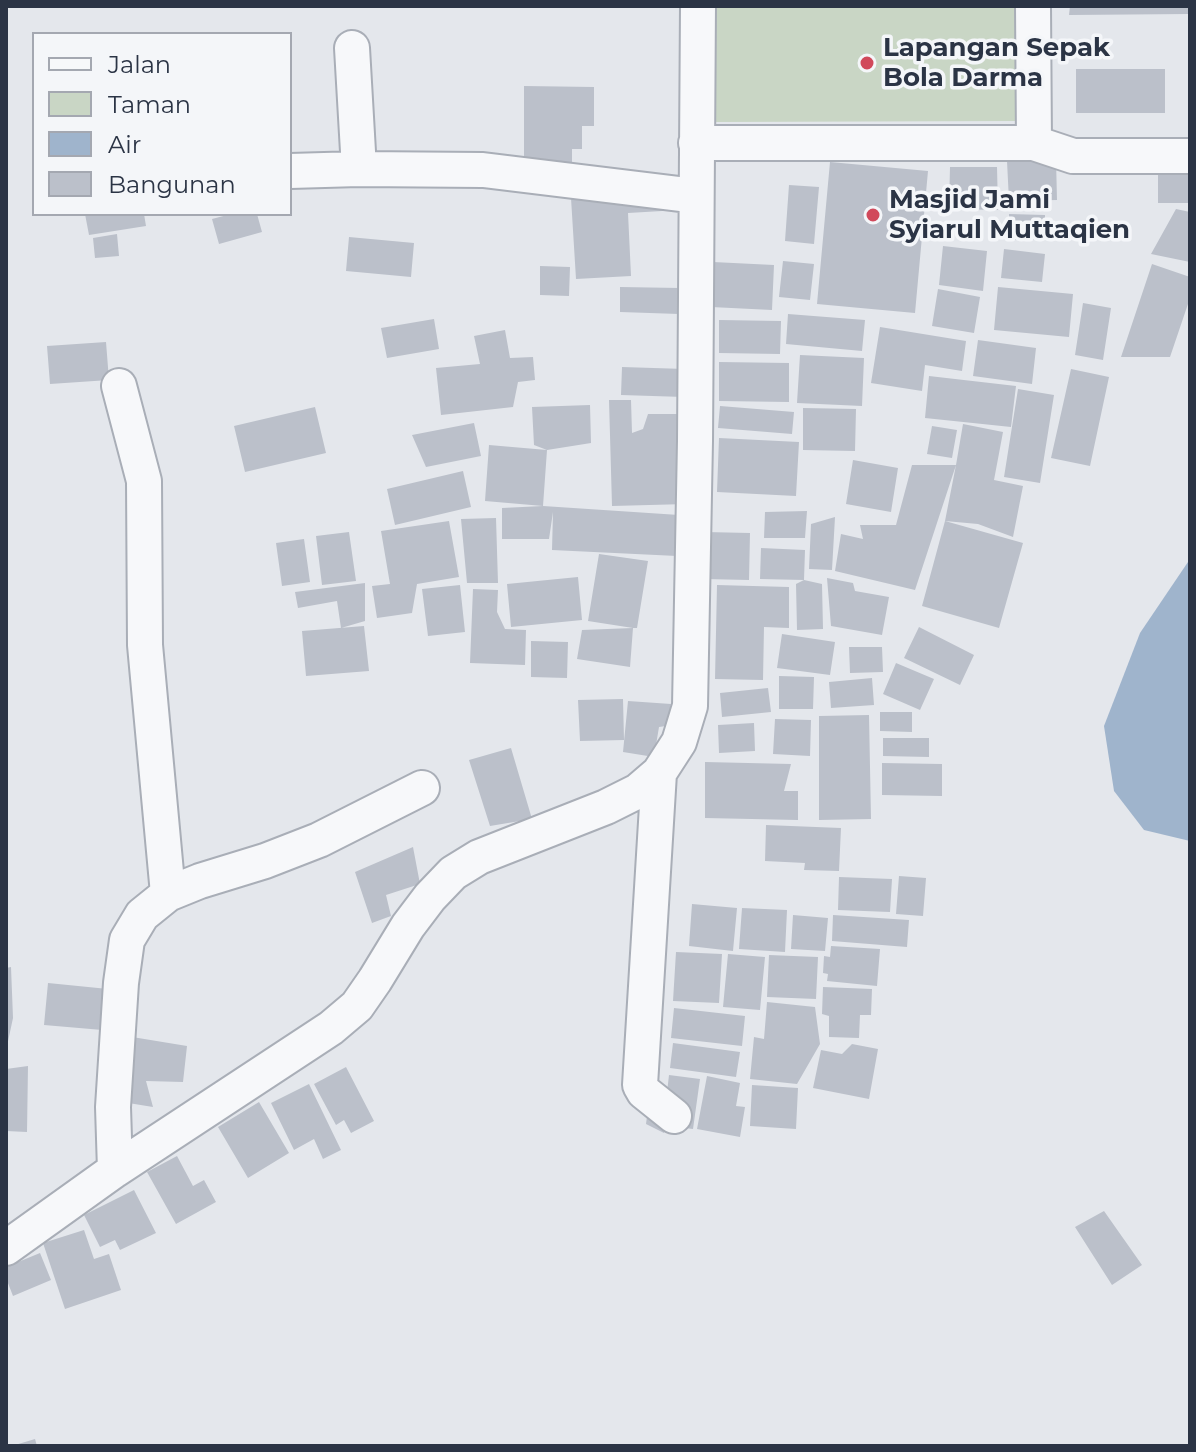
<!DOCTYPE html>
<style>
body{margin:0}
#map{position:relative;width:1196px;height:1452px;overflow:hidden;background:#e4e7ec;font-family:Montserrat,sans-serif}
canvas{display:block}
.frame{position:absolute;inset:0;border:8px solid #2b3445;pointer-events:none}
.legend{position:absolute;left:32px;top:32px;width:260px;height:184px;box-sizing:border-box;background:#f4f6f9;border:2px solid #a4a8b1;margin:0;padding:10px 14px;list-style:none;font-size:24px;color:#2b3445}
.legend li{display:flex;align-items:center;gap:16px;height:40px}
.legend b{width:40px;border:2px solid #a4a8b1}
</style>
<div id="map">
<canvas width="1196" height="1452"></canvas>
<div class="frame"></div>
<ul class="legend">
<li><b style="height:10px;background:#f7f8fa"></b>Jalan</li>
<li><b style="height:22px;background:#c9d6c5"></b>Taman</li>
<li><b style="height:22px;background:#9fb4cc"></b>Air</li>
<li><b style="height:22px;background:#bbc0ca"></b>Bangunan</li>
</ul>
</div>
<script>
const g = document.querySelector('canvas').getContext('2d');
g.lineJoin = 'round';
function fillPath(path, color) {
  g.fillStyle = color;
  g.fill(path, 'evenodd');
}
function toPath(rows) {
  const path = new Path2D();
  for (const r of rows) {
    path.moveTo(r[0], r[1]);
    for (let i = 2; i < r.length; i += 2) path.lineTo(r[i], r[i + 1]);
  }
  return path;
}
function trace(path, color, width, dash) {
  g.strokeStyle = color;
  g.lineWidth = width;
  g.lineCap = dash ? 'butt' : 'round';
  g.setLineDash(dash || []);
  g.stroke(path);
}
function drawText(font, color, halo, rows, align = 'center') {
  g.font = font + ' Montserrat,sans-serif';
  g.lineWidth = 7;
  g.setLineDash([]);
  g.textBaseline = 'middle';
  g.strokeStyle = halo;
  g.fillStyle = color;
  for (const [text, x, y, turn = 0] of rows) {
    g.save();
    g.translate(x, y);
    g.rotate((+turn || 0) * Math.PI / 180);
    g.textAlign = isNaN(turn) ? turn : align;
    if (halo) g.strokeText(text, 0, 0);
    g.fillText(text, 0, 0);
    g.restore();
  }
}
const green = toPath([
 [714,6,1020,6,1021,121,714,122]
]);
const water = toPath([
 [1190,559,1190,841,1144,830,1114,791,1104,726,1140,633]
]);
const building = toPath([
 [1070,6,1190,6,1190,11,1189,14,1069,15],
 [1076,69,1165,69,1165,113,1076,113],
 [524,86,594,87,594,126,582,126,582,149,572,149,572,164,524,163],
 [1056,159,1057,200,1009,201,1007,161],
 [830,162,928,171,915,313,817,304],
 [950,167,997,167,998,210,949,209],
 [1158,167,1190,168,1190,203,1158,203],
 [789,185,819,187,814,244,785,241],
 [571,198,679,210,628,213,631,276,576,279],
 [1176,209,1190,212,1190,262,1151,254],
 [85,214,144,214,146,226,89,235],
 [231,214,257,214,262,232,219,244,212,219],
 [1009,214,1045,215,1045,240,1009,240],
 [117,234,119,256,95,258,93,238],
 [349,237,414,243,411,277,346,271],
 [943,246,987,251,983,291,939,285],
 [1004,249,1045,254,1042,282,1001,278],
 [783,261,814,264,810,300,779,297],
 [713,262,774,265,772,310,711,307],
 [1152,264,1190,277,1190,298,1170,357,1121,357],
 [540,266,570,267,569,296,540,295],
 [620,287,680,288,679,314,620,312],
 [998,287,1073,294,1069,337,994,330],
 [938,289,980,297,974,333,932,326],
 [1083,303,1111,308,1103,360,1075,355],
 [788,314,865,320,862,351,786,344],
 [434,319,439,349,387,358,381,328],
 [719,320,781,321,780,354,719,353],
 [880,327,966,341,962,371,925,365,922,391,871,383],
 [505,330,510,358,533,357,535,380,518,382,513,407,441,415,436,368,480,364,474,336],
 [978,340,1036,348,1032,384,973,376],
 [106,342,109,380,50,384,47,346],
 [800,355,864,358,862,406,797,403],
 [719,362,789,363,789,402,719,401],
 [622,367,685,369,684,397,621,395],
 [1071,369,1109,377,1090,466,1051,458],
 [929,376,1016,386,1011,427,925,418],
 [1018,389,1054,395,1040,483,1004,477],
 [609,400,631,400,632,433,643,429,648,414,685,414,687,504,612,506],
 [590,405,591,443,547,450,534,445,532,407],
 [720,406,794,412,792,434,718,428],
 [315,407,326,453,245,472,234,426],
 [803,408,856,409,855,451,803,450],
 [474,423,481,456,426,467,412,435],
 [963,424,1003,432,994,480,1023,486,1013,537,978,524,945,521,1023,543,999,628,922,606,945,521,956,465,915,590,835,571,841,534,863,539,860,525,896,525,912,465,956,465],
 [932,426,957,430,952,458,927,454],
 [719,438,799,442,796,496,717,492],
 [489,445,547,450,543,506,679,515,677,556,552,550,553,512,549,539,502,539,502,508,543,506,485,501],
 [853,460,898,468,891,512,846,504],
 [463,471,471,507,395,525,387,489],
 [807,511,805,538,764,538,765,512],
 [835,517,832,570,809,569,811,524],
 [496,518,498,583,467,583,461,519],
 [449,521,459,577,417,584,412,613,377,618,372,586,390,584,381,531],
 [349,532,356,581,322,585,316,536],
 [705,532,750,533,749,580,704,579],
 [304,539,310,582,282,586,276,543],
 [761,548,805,550,804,580,760,579],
 [599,554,648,561,637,628,633,628,630,667,577,659,582,630,633,628,588,621],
 [578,577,582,620,511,627,507,584],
 [827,578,853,583,855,591,889,597,882,635,831,626],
 [804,580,822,584,823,629,797,630,796,584],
 [365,583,365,621,341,628,337,601,298,608,295,592],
 [460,585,465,632,428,636,422,589],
 [717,585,789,587,789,628,764,627,763,680,715,679],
 [473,589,498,590,497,612,505,629,526,630,525,665,470,663],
 [364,626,369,671,306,676,302,631],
 [919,627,974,655,960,685,904,658],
 [782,634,835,642,830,675,777,668],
 [531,641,568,642,567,678,531,677],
 [849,647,882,647,883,672,850,673],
 [896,663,934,679,920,710,883,694],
 [779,676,814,677,813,709,779,709],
 [872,678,874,705,831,708,829,682],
 [768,688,771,712,722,717,720,693],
 [623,699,624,740,580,741,578,700],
 [628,701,671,704,666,726,659,727,654,757,623,752],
 [880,712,912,712,912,732,880,731],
 [869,715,871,819,819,820,819,716],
 [775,719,811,720,810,756,773,754],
 [754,723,755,751,719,753,718,725],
 [883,738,929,738,929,757,883,756],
 [511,748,532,819,490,826,469,760],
 [705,762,791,764,784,791,798,791,798,820,705,818],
 [882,763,942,764,942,796,882,795],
 [766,825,841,828,839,871,804,870,805,863,765,861],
 [413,847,420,884,386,895,391,916,372,923,355,872],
 [899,876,926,878,923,916,896,914],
 [839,877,892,879,890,912,838,910],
 [692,904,737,908,733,951,689,946],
 [742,908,787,910,785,952,739,949],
 [793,915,828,918,825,951,791,949],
 [833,915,909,920,907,947,832,941],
 [831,946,880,949,877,986,827,981,828,974,823,973,824,956,830,957],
 [676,952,722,954,719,1003,673,1001],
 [728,954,765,957,760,1010,723,1007],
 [769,955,818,957,816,999,767,997],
 [11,967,13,1018,7,1046,6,968],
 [48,983,118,990,114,1031,44,1025],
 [823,987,872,989,871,1015,860,1015,859,1038,829,1037,829,1016,822,1014],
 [767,1002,815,1007,820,1044,797,1084,750,1079,754,1037,764,1039],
 [674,1008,745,1016,742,1046,671,1038],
 [120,1035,187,1046,183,1082,146,1081,153,1107,116,1101],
 [673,1043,740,1052,736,1077,670,1068],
 [852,1044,878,1049,869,1099,813,1088,821,1050,842,1054],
 [28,1066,27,1132,6,1131,6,1069],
 [346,1067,374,1121,351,1133,344,1120,336,1125,314,1084],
 [669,1075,700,1079,693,1129,668,1126,664,1133,646,1124,648,1109,666,1101],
 [707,1076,740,1083,736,1106,745,1107,740,1137,697,1129],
 [309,1084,341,1150,323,1159,314,1139,294,1150,271,1103],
 [752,1085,798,1088,796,1129,750,1126],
 [259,1102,289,1153,248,1178,218,1127],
 [177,1156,193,1186,204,1180,216,1202,176,1224,147,1172],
 [134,1190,156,1233,120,1250,115,1240,100,1247,84,1215],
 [1104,1211,1142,1265,1112,1285,1075,1227],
 [84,1230,94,1259,109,1254,121,1290,65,1309,43,1243],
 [40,1253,51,1280,13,1296,6,1278,6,1267],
 [35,1439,37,1446,15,1446,15,1445]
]);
const minor = toPath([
 [1033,6,1034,143,1073,156,1190,156],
 [352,48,359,169],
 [696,143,1034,143],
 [290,171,359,169,483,170,696,196],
 [119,386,144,481,145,645,168,894],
 [659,773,640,1085,644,1092,674,1116],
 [115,1170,113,1107,121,983,127,940,142,915,168,894,200,881,265,861,319,840,422,788],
 [6,1248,115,1170,331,1028,357,1006,375,980,408,926,430,897,453,873,479,857,606,807,638,791,659,773,679,742,690,706,695,441,698,6]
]);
const markers = [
 [867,63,8,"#d1495b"],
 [873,215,8,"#d1495b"]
];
const poiNames = [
 ["Lapangan Sepak",883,48],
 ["Bola Darma",883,78],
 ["Masjid Jami",889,200],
 ["Syiarul Muttaqien",889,230]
];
fillPath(green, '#c9d6c5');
fillPath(water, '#9fb4cc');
fillPath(building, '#bbc0ca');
trace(minor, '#a9aeb7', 38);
trace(minor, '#f7f8fa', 34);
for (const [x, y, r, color] of markers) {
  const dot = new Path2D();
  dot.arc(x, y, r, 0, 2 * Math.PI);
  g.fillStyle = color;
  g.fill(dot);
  trace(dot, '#f4f6f9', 3);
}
drawText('bold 26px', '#2b3445', '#f4f6f9', poiNames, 'left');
</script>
